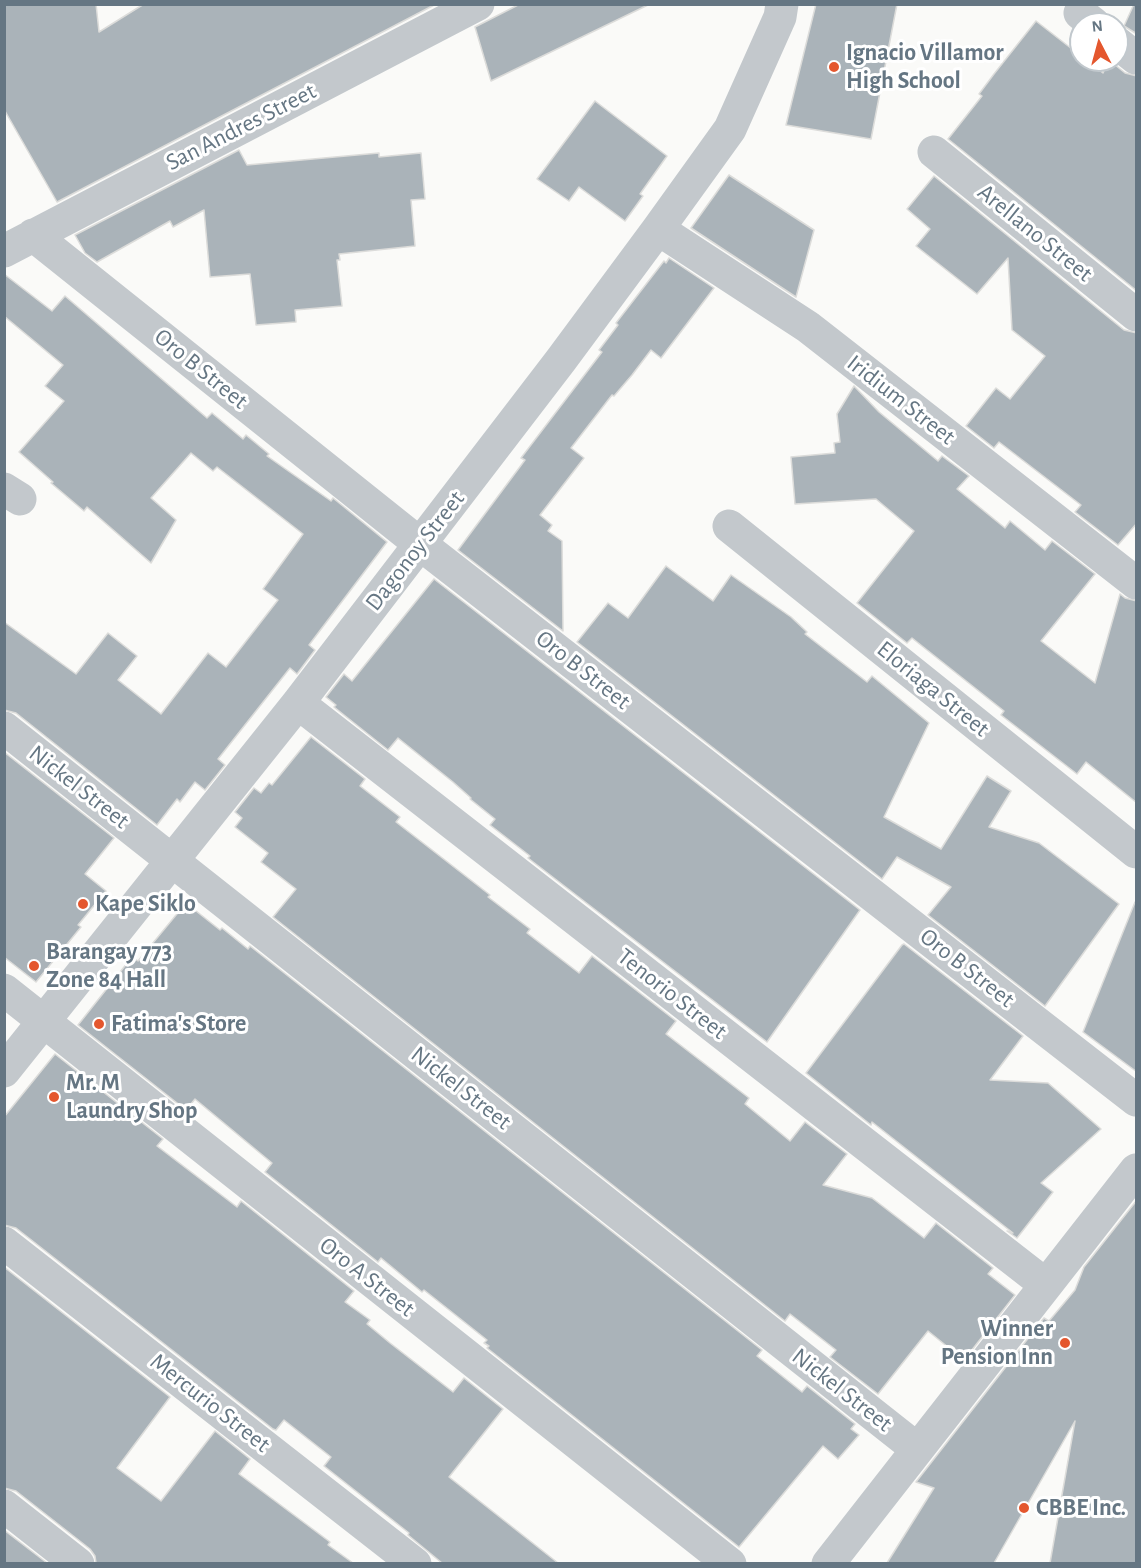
<!DOCTYPE html>
<style>
body{margin:0}
#map{position:relative;width:1141px;height:1568px;overflow:hidden;background:#fafaf8;font-family:"Alegreya Sans",sans-serif}
canvas{display:block}
.frame{position:absolute;inset:0;border:6px solid #657683;pointer-events:none}
.north{position:absolute;left:1069px;top:12px;width:60px;height:60px;box-sizing:border-box;background:#fff;border:2px solid #c1c8cd;border-radius:50%;rotate:354deg;font-size:16px;font-weight:700;line-height:24px;text-align:center;color:#657683}
.north::after{content:'';display:block;margin:auto;width:21px;height:27px;background:#e4572e;clip-path:polygon(50% 0,100% 100%,50% 72%,0 100%)}
</style>
<div id="map">
<canvas width="1141" height="1568"></canvas>
<div class="frame"></div>
<div class="north">N</div>
</div>
<script>
const g = document.querySelector('canvas').getContext('2d');
g.lineJoin = 'round';
function fillPath(path, color) {
  g.fillStyle = color;
  g.fill(path, 'evenodd');
}
function toPath(rows) {
  const path = new Path2D();
  for (const r of rows) {
    path.moveTo(r[0], r[1]);
    for (let i = 2; i < r.length; i += 2) path.lineTo(r[i], r[i + 1]);
  }
  return path;
}
function trace(path, color, width, dash) {
  g.strokeStyle = color;
  g.lineWidth = width;
  g.lineCap = dash ? 'butt' : 'round';
  g.setLineDash(dash || []);
  g.stroke(path);
}
function drawText(font, color, halo, rows, align = 'center') {
  g.font = font + ' "Alegreya Sans",sans-serif';
  g.lineWidth = 6;
  g.setLineDash([]);
  g.textBaseline = 'middle';
  g.strokeStyle = halo;
  g.fillStyle = color;
  for (const [text, x, y, turn = 0] of rows) {
    g.save();
    g.translate(x, y);
    g.rotate((+turn || 0) * Math.PI / 180);
    g.textAlign = isNaN(turn) ? turn : align;
    if (halo) g.strokeText(text, 0, 0);
    g.fillText(text, 0, 0);
    g.restore();
  }
}
const building = toPath([
 [4,4,96,4,99,32,144,4,436,4,57,202,5,111,4,4],
 [520,4,650,4,491,81,475,27,520,4],
 [816,4,897,4,871,139,786,125,816,4],
 [1134,4,1137,4,1137,34,1124,26,1134,4],
 [1036,21,1081,56,1081,60,1086,60,1103,73,1109,60,1125,73,1137,76,1137,291,948,139,982,96,979,94,994,74,1036,21],
 [595,101,667,156,640,194,643,196,625,221,579,187,569,201,537,179,595,101],
 [239,150,247,165,379,153,379,157,421,153,425,199,411,200,415,246,339,254,340,260,337,260,342,306,295,310,296,322,256,325,250,274,210,277,204,210,173,227,170,221,97,262,85,253,75,235,239,150],
 [729,175,814,230,796,297,691,228,729,175],
 [934,176,1124,330,1137,333,1137,523,1118,545,1075,512,1081,505,999,442,994,448,966,426,996,388,1010,399,1045,356,1012,330,1008,258,977,294,916,246,930,229,907,209,934,176],
 [669,258,714,288,661,358,651,350,632,375,614,396,612,395,571,448,584,458,540,515,552,525,548,531,562,541,563,631,458,550,525,460,521,458,602,352,599,350,618,325,616,323,664,261,666,263,669,258],
 [4,274,52,311,65,296,207,418,212,413,243,439,246,435,269,454,267,456,331,501,333,498,387,542,309,645,315,650,297,674,290,668,218,759,225,765,205,790,195,782,180,802,177,799,157,825,16,713,4,710,4,622,76,674,108,633,137,656,118,680,161,714,208,653,226,667,278,600,263,589,303,534,217,467,213,471,191,453,151,498,176,520,151,563,87,507,84,511,51,483,53,482,19,452,64,401,45,386,63,365,4,316,4,274],
 [854,386,879,412,938,461,942,456,969,476,957,489,1005,528,1010,521,1045,550,1052,541,1095,574,1041,641,1095,683,1120,594,1125,598,1137,601,1137,803,1086,762,1077,774,1001,715,1004,711,912,638,907,643,857,603,914,531,876,499,795,504,791,457,835,453,834,443,840,442,837,414,854,386],
 [666,566,713,601,731,575,791,617,807,632,805,634,867,682,872,676,929,723,884,817,941,849,987,776,1011,791,989,827,1039,843,1119,904,1045,1006,928,915,951,887,897,857,882,879,577,642,608,603,628,618,666,566],
 [434,579,860,910,767,1042,528,858,530,856,490,825,495,819,470,799,471,798,453,782,398,738,388,750,334,707,336,705,326,697,344,674,352,681,434,579],
 [311,737,365,779,360,786,400,817,396,822,490,895,488,897,530,929,527,933,579,973,592,956,676,1021,666,1034,749,1098,745,1104,790,1141,805,1122,847,1154,823,1185,872,1198,924,1238,936,1223,993,1268,988,1274,1015,1295,964,1360,928,1331,878,1394,830,1357,836,1350,790,1314,785,1321,273,917,296,889,261,862,268,853,235,827,242,818,235,812,254,788,261,793,269,783,272,785,311,737],
 [4,752,114,838,85,874,106,891,78,925,81,927,36,982,4,957,4,752],
 [1135,902,1137,903,1137,1072,1083,1032,1135,902],
 [186,903,220,930,222,928,248,949,250,946,762,1350,757,1356,802,1392,807,1386,855,1424,851,1429,859,1435,838,1459,823,1446,739,1547,487,1348,489,1346,484,1343,487,1340,424,1290,422,1292,381,1258,378,1262,265,1172,272,1163,195,1099,186,1110,78,1025,132,957,138,961,186,903],
 [904,944,1023,1036,990,1080,1048,1083,1101,1129,1041,1183,1053,1192,1017,1238,1007,1231,1013,1233,872,1122,871,1125,806,1073,902,945,904,944],
 [55,1054,163,1139,157,1146,237,1207,241,1201,354,1291,345,1302,370,1320,367,1324,390,1343,453,1392,464,1378,503,1409,449,1477,558,1563,442,1563,408,1535,409,1533,324,1466,331,1457,284,1420,276,1430,273,1429,16,1228,4,1225,4,1117,55,1054],
 [1137,1200,1137,1563,1050,1563,1075,1421,994,1563,887,1563,934,1488,916,1482,1044,1318,1049,1321,1075,1290,1084,1267,1137,1200],
 [4,1267,170,1397,117,1468,161,1501,215,1431,250,1459,239,1474,330,1542,328,1545,353,1563,96,1563,95,1556,90,1549,16,1491,4,1488,4,1267],
 [4,1530,47,1563,4,1563,4,1530]
]);
const minor = toPath([
 [1080,13,1094,24],
 [1117,43,1136,58],
 [934,152,1136,315],
 [658,229,808,327,1136,583],
 [33,235,420,544,1136,1100],
 [4,251,478,4],
 [4,489,20,499],
 [729,526,1136,852],
 [298,703,1046,1285],
 [4,728,917,1449],
 [4,990,730,1564],
 [4,1071,298,703,561,360,658,229,730,129,780,17,782,4],
 [4,1243,415,1564],
 [4,1506,78,1564],
 [828,1564,1136,1170]
]);
const markers = [
 [834,67,6,"#e4572e"],
 [83,904,6,"#e4572e"],
 [34,966,6,"#e4572e"],
 [99,1024,6,"#e4572e"],
 [54,1097,6,"#e4572e"],
 [1065,1343,6,"#e4572e"],
 [1024,1508,6,"#e4572e"]
];
const poiNames = [
 ["Ignacio Villamor",846,53],
 ["High School",846,81],
 ["Kape Siklo",95,904],
 ["Barangay 773",46,952],
 ["Zone 84 Hall",46,980],
 ["Fatima's Store",111,1024],
 ["Mr. M",66,1083],
 ["Laundry Shop",66,1111],
 ["Winner",1053,1329,"right"],
 ["Pension Inn",1053,1357,"right"],
 ["CBBE Inc.",1036,1508]
];
const streetNames = [
 ["San Andres Street",241,127,-27],
 ["Arellano Street",1035,233,39],
 ["Oro B Street",201,369,39],
 ["Iridium Street",901,400,38],
 ["Dagonoy Street",415,551,-52],
 ["Oro B Street",583,670,38],
 ["Eloriaga Street",933,689,39],
 ["Nickel Street",79,787,38],
 ["Oro B Street",967,968,38],
 ["Tenorio Street",672,994,38],
 ["Nickel Street",461,1088,38],
 ["Oro A Street",367,1277,38],
 ["Nickel Street",842,1390,38],
 ["Mercurio Street",210,1403,38]
];
fillPath(building, '#aab3b9');
trace(building, '#dcdcda', 1.5);
trace(minor, '#c3c8cc', 33);
for (const [x, y, r, color] of markers) {
  const dot = new Path2D();
  dot.arc(x, y, r, 0, 2 * Math.PI);
  g.fillStyle = color;
  g.fill(dot);
  trace(dot, '#fff', 2);
}
drawText('bold 24px', '#657683', '#fff', poiNames, 'left');
drawText('24px', '#657683', '#fff', streetNames);
</script>
